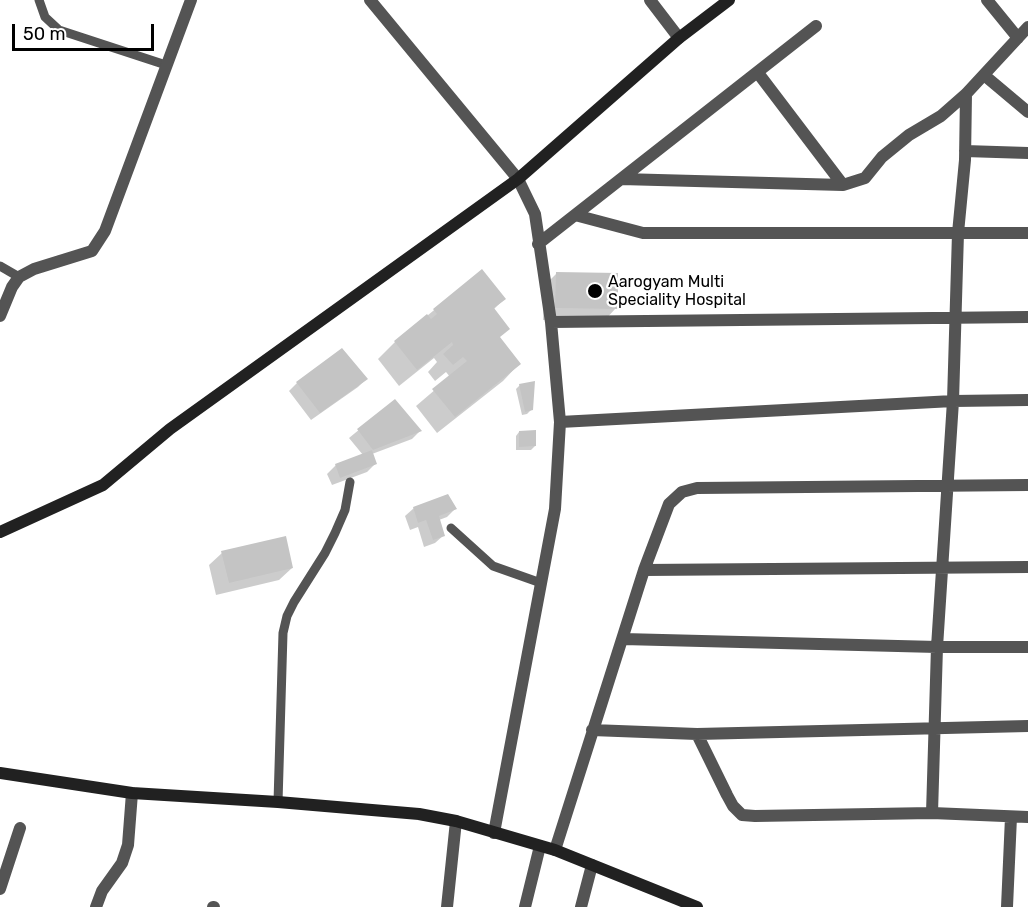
<!DOCTYPE html>
<style>
body{margin:0}
#map{position:relative;width:1028px;height:907px;overflow:hidden;background:#fff;font-family:Rubik,sans-serif}
canvas{display:block}
.scale{position:absolute;left:12px;top:24px;width:142px;height:27px;box-sizing:border-box;border:3px solid #000;border-top:0;padding-left:8px;font-size:18px;line-height:21px;white-space:nowrap;color:#000;-webkit-text-stroke:4px #fff;paint-order:stroke}
</style>
<div id="map">
<canvas width="1028" height="907"></canvas>
<div class="scale">50 m</div>
</div>
<script>
const g = document.querySelector('canvas').getContext('2d');
g.lineJoin = 'round';
function fillPath(path, color) {
  g.fillStyle = color;
  g.fill(path, 'evenodd');
}
function toPath(rows) {
  const path = new Path2D();
  for (const r of rows) {
    path.moveTo(r[0], r[1]);
    for (let i = 2; i < r.length; i += 2) path.lineTo(r[i], r[i + 1]);
  }
  return path;
}
function trace(path, color, width, dash) {
  g.strokeStyle = color;
  g.lineWidth = width;
  g.lineCap = dash ? 'butt' : 'round';
  g.setLineDash(dash || []);
  g.stroke(path);
}
function drawText(font, color, halo, rows, align = 'center') {
  g.font = font + ' Rubik,sans-serif';
  g.lineWidth = 4.5;
  g.setLineDash([]);
  g.textBaseline = 'middle';
  g.strokeStyle = halo;
  g.fillStyle = color;
  for (const [text, x, y, turn = 0] of rows) {
    g.save();
    g.translate(x, y);
    g.rotate((+turn || 0) * Math.PI / 180);
    g.textAlign = isNaN(turn) ? turn : align;
    if (halo) g.strokeText(text, 0, 0);
    g.fillText(text, 0, 0);
    g.restore();
  }
}
const shadow = toPath([
 [482,271,504,299,493,310,499,338,519,364,503,381,437,433,416,406,450,377,446,372,435,381,428,372,437,362,434,358,399,386,378,359,395,342],
 [557,273,616,308,604,321,543,320,544,286],
 [366,379,358,387,311,420,289,391,297,383],
 [520,385,531,410,527,414,522,415,516,389],
 [394,401,420,431,412,439,372,454,376,463,367,472,332,485,327,474,336,465,363,455,349,438],
 [519,432,535,446,531,450,516,450,516,436],
 [414,508,455,509,447,517,439,520,444,535,435,543,424,547,418,527,410,530,405,516],
 [222,553,292,568,279,580,216,595,209,565]
]);
const building = toPath([
 [482,269,506,299,494,308,510,329,500,337,521,364,455,417,432,389,467,361,463,357,453,365,443,354,453,345,452,342,417,370,394,341,427,314,431,319,437,314,433,309],
 [556,272,618,273,618,309,555,308],
 [342,348,368,379,320,413,296,382],
 [535,381,533,410,525,412,519,384],
 [395,399,422,431,373,450,357,429],
 [536,430,536,446,519,447,519,431],
 [372,450,377,464,340,478,335,464],
 [448,494,457,509,439,516,445,536,433,540,426,520,418,523,413,507],
 [286,536,293,568,229,583,221,551]
]);
const lane = toPath([
 [39,0,45,17,59,30,166,65],
 [0,266,19,277],
 [451,528,493,566,541,583],
 [278,802,283,633,287,616,294,602,325,553,335,533,345,510,350,482]
]);
const street = toPath([
 [370,0,518,179,535,214,551,322,560,422,555,509,494,833],
 [650,0,679,38],
 [987,0,1018,38],
 [758,73,843,185],
 [984,75,1028,112],
 [965,151,1028,153],
 [621,179,843,185,865,178,882,157,909,135,941,116,966,94,1028,27],
 [575,215,643,233,1028,233],
 [538,244,816,26],
 [0,316,12,287,19,277,34,269,92,251,105,231,191,0],
 [551,322,1028,317],
 [560,422,953,401,1028,400],
 [644,570,1028,567],
 [623,639,937,647,1028,647],
 [592,730,697,734,1028,726],
 [697,734,727,795,733,806,742,815,755,816,932,813,1028,817],
 [932,813,937,647,953,401,958,233,965,160,966,94],
 [555,850,644,570,669,504,682,492,697,488,1028,485],
 [0,889,20,828],
 [96,907,102,891,122,863,128,845,132,793],
 [213,907,214,907],
 [447,907,456,821],
 [525,907,540,846],
 [581,907,592,865],
 [1007,907,1011,817]
]);
const secondary = toPath([
 [0,532,103,485,170,429,518,179,679,38,729,0],
 [0,773,132,793,278,802,419,814,456,821,555,850,697,907]
]);
const markers = [
 [595,291,8,"#000"]
];
const poiNames = [
 ["Aarogyam Multi",608,282],
 ["Speciality Hospital",608,300]
];
fillPath(shadow, '#0003');
fillPath(building, '#c4c4c4');
trace(lane, '#545454', 9);
trace(street, '#545454', 12);
trace(secondary, '#212121', 12);
for (const [x, y, r, color] of markers) {
  const dot = new Path2D();
  dot.arc(x, y, r, 0, 2 * Math.PI);
  g.fillStyle = color;
  g.fill(dot);
  trace(dot, '#fff', 2);
}
drawText('16px', '#000', '#fff', poiNames, 'left');
</script>
